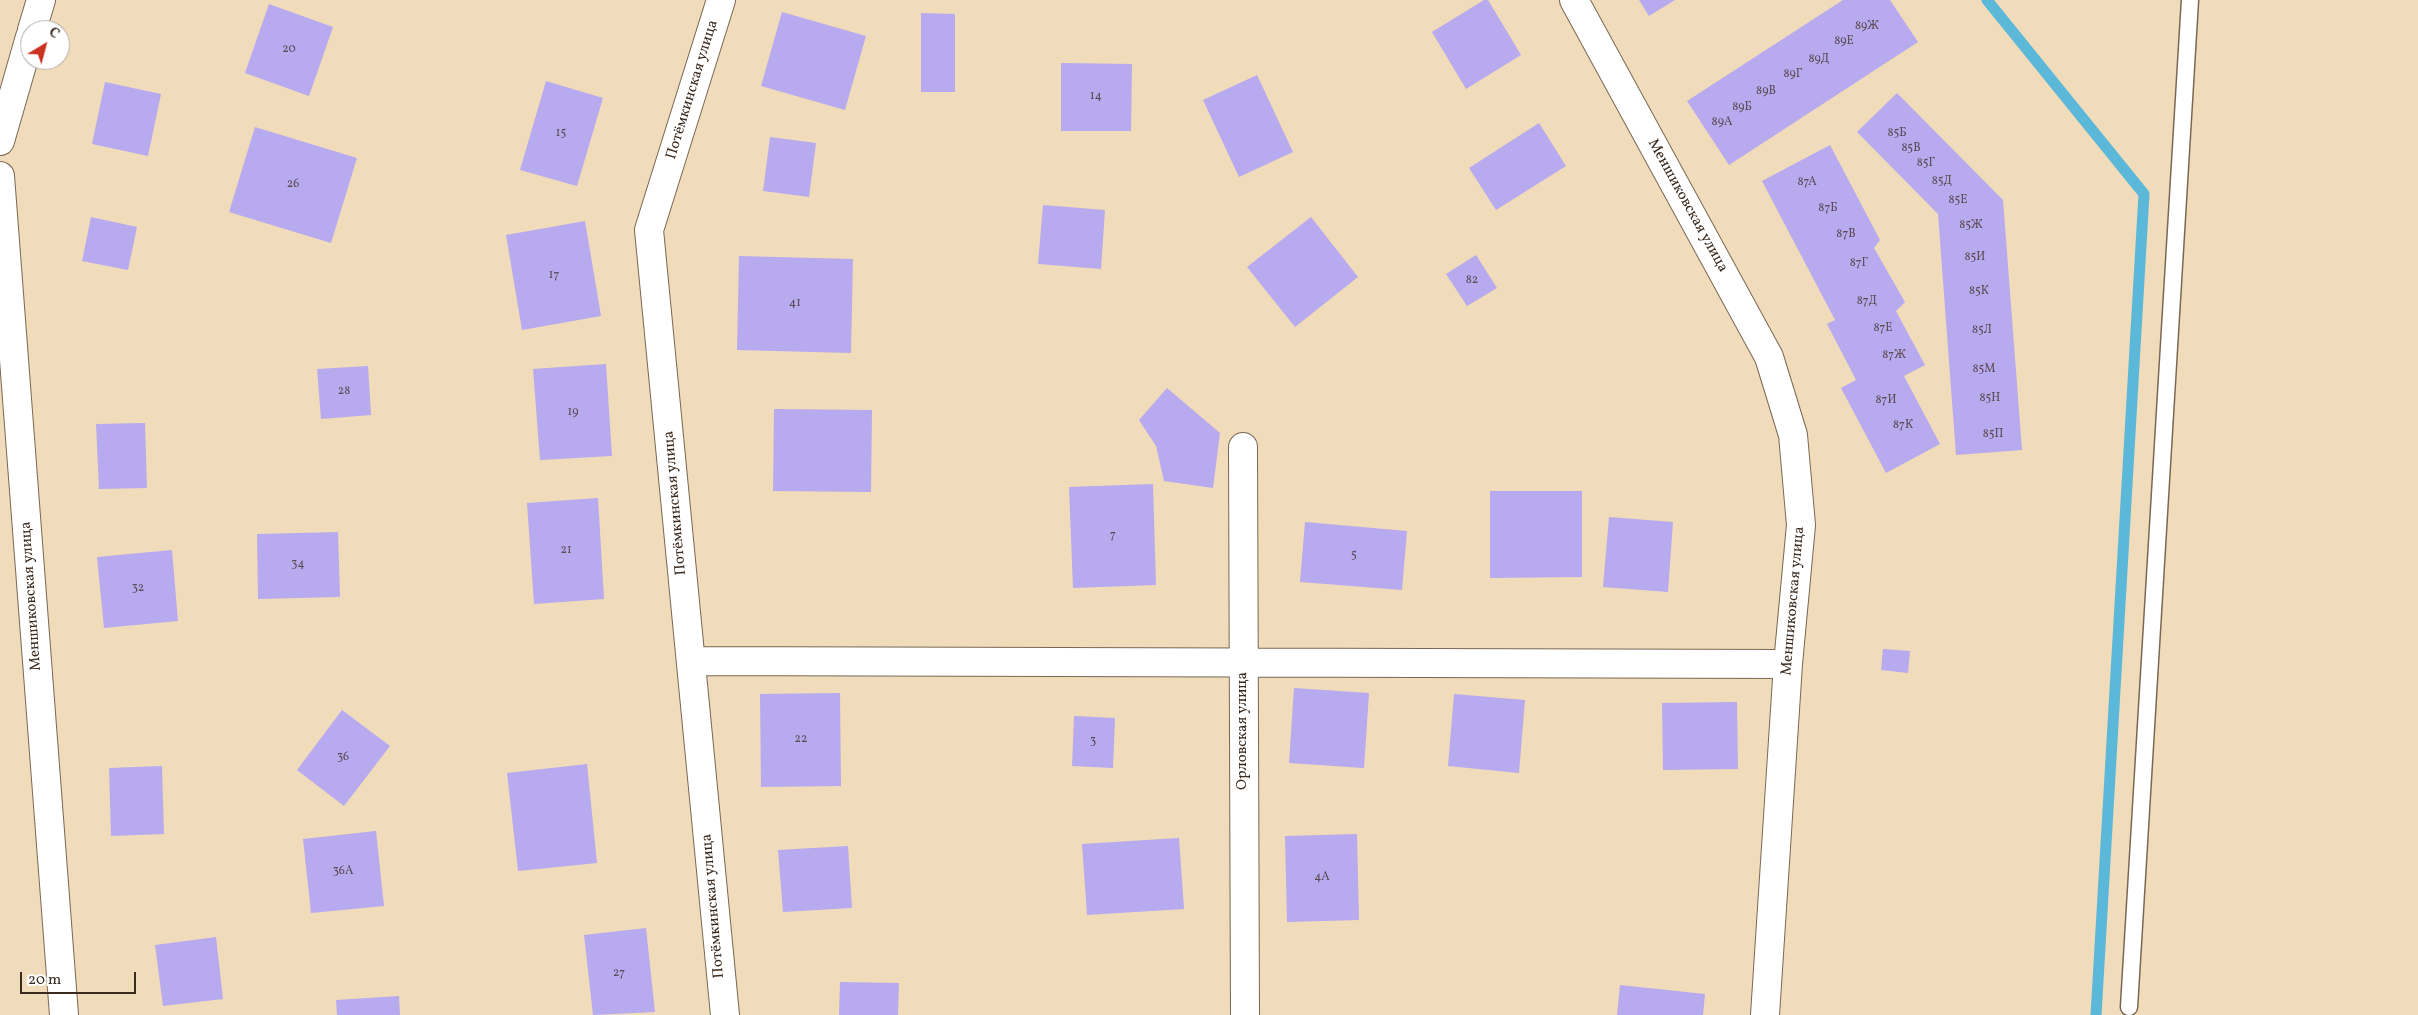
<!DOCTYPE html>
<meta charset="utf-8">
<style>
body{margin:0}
#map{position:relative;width:2418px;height:1015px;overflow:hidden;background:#f0dbba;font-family:Vollkorn,serif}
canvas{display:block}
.north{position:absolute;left:20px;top:20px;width:50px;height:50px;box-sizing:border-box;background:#fff;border:1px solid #b1aaa5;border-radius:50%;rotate:37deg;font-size:14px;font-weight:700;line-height:20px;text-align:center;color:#3b2a1e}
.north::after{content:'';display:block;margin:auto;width:18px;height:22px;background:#c8321e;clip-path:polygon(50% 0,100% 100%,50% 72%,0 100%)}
.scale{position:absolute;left:20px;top:972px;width:116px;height:22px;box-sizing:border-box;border:2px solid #3b2a1e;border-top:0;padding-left:6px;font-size:15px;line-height:18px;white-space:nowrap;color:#3b2a1e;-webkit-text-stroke:4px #fff;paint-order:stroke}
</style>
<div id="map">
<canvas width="2418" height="1015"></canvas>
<div class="north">С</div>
<div class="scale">20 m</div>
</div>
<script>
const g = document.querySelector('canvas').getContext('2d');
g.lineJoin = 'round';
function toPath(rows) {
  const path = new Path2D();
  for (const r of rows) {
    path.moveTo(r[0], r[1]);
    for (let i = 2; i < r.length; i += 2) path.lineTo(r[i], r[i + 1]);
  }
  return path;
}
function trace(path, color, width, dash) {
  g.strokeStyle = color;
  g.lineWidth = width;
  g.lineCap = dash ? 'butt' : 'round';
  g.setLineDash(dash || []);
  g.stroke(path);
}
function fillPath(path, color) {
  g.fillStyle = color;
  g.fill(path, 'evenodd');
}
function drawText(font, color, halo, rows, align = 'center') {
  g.font = font + ' Vollkorn,serif';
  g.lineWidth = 4;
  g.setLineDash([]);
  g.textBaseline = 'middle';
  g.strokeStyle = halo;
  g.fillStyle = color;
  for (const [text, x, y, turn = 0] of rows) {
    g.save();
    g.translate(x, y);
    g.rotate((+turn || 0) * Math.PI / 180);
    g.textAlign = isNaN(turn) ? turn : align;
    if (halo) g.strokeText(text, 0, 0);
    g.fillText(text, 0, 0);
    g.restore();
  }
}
const stream = toPath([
 [1987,0,2144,194,2096,1015]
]);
const building = toPath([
 [1484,0,1488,0,1521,55,1466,89,1432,32],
 [1639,0,1675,0,1649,16],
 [1843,0,1890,0,1918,42,1729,165,1687,101],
 [269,4,333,27,309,96,245,73],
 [782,12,866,36,845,110,761,86],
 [921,13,955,14,955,92,921,92],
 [1061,63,1132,64,1131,131,1061,131],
 [1257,75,1293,152,1239,177,1203,100],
 [546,81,603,98,577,186,520,170],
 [105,82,161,94,148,156,92,144],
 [1897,93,2003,200,2022,450,1956,455,1938,214,1857,132],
 [1539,123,1566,166,1496,210,1469,168],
 [255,127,357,158,331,243,229,212],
 [770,137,816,143,809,197,763,191],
 [1830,145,1880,240,1874,248,1905,302,1896,311,1925,365,1904,376,1940,444,1886,473,1841,388,1856,380,1827,324,1835,320,1762,181],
 [1043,205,1105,210,1101,269,1038,264],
 [91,217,137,227,128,270,82,261],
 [1311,217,1358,277,1295,327,1247,267],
 [585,221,601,316,522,330,506,235],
 [1476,255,1497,288,1467,306,1446,274],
 [739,256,853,259,851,353,737,350],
 [606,364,612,456,540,460,533,369],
 [368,366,371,415,321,419,317,369],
 [1167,388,1220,433,1213,488,1164,481,1156,446,1139,420],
 [774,409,872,410,871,492,773,491],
 [145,423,147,488,99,489,96,424],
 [1153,484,1156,585,1073,588,1069,487],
 [1490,491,1582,491,1582,577,1490,578],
 [598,498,604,599,534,604,527,503],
 [1609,517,1673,522,1668,592,1603,587],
 [1305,522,1407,531,1402,590,1300,582],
 [338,532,340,597,258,599,257,534],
 [172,550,178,621,104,628,97,557],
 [1883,649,1910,651,1908,673,1881,670],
 [1294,688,1369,693,1364,768,1289,763],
 [840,693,841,786,761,787,760,694],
 [1454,694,1525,700,1519,773,1448,766],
 [1737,702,1738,769,1663,770,1662,703],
 [342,710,390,746,344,806,297,770],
 [1074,716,1115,718,1113,768,1072,766],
 [587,764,597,863,518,871,507,773],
 [162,766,164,834,111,836,109,768],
 [376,831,384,906,311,913,303,839],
 [1357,834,1359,920,1287,922,1285,836],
 [1179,838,1184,909,1087,915,1082,844],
 [848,846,852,908,783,912,778,850],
 [646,928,655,1012,593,1015,584,935],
 [216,937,223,999,163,1006,155,945],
 [840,982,899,983,898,1015,839,1015],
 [1620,985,1705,994,1703,1015,1617,1015],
 [399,996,400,1015,337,1015,336,1000]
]);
const lane = toPath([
 [2129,1007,2190,0]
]);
const street = toPath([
 [721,0,649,230,725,1015],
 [1574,0,1769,357,1793,435,1801,525,1788,664,1765,1015],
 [32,30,41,0],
 [0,141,30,37],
 [0,176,64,1015],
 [1243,447,1245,1015],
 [691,661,1788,664]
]);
const numberNames = [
 ["89Ж",1867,27],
 ["89Е",1844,42],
 ["20",289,50],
 ["89Д",1819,60],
 ["89Г",1793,75],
 ["89В",1766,92],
 ["14",1096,97],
 ["89Б",1742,108],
 ["89А",1722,123],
 ["15",561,134],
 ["85Б",1897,134],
 ["85В",1911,149],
 ["85Г",1926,164],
 ["85Д",1942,182],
 ["87А",1807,183],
 ["26",293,185],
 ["85Е",1958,201],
 ["87Б",1828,209],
 ["85Ж",1971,226],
 ["87В",1846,235],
 ["85И",1975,258],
 ["87Г",1859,264],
 ["17",554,276],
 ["82",1472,281],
 ["85К",1979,292],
 ["87Д",1867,302],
 ["41",795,304],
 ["87Е",1883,329],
 ["85Л",1982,331],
 ["87Ж",1894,356],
 ["85М",1984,370],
 ["28",344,392],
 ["85Н",1990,399],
 ["87И",1886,401],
 ["19",573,413],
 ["87К",1903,426],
 ["85П",1993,435],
 ["7",1113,536],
 ["21",566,551],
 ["5",1354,556],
 ["34",298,565],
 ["32",138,589],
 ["22",801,740],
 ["3",1093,742],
 ["36",343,758],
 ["36А",343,872],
 ["4А",1322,878],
 ["27",619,974]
];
const streetNames = [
 ["Потёмкинская улица",693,90,-73],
 ["Меншиковская улица",1687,206,61],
 ["Потёмкинская улица",676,503,-95],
 ["Меншиковская улица",32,596,-94],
 ["Меншиковская улица",1794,601,-85],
 ["Орловская улица",1243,731,-90],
 ["Потёмкинская улица",714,906,-95]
];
trace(stream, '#5bb8d9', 11);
fillPath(building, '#b7aaef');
trace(lane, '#7a6855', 19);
trace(street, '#7a6855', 30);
trace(lane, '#fff', 16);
trace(street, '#fff', 28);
drawText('12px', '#5a4a52', null, numberNames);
drawText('15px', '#3b2a1e', '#fff', streetNames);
</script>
